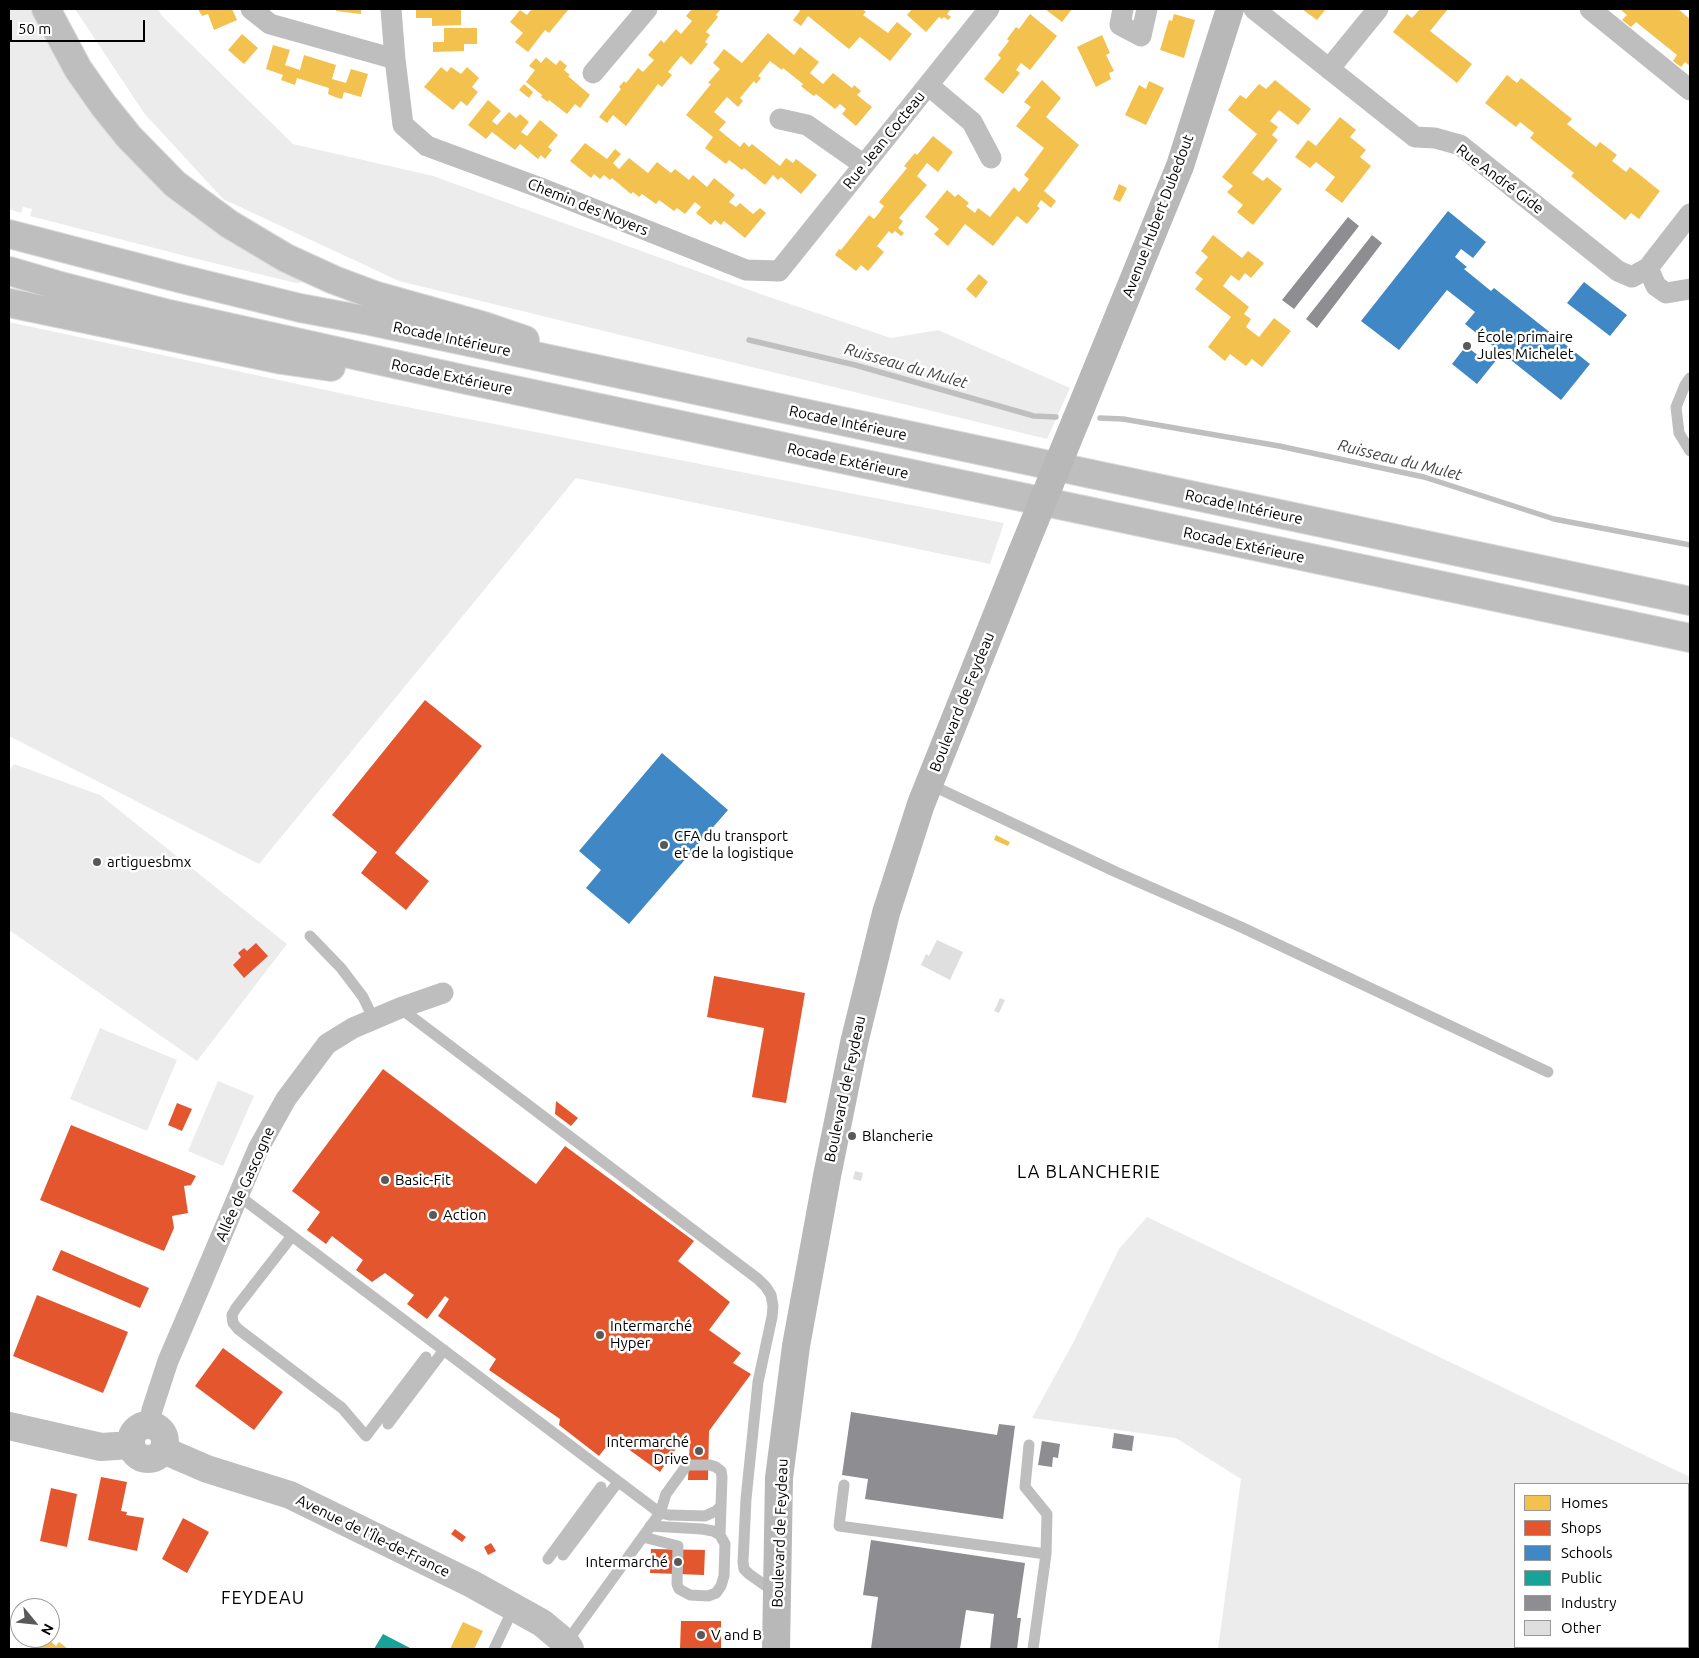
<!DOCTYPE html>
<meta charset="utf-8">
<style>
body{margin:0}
#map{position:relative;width:1699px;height:1658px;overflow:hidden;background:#fff;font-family:Ubuntu,sans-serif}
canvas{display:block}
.frame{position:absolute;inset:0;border:10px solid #000;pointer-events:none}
.legend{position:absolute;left:1514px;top:1483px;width:175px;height:165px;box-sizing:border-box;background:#fff;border:1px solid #999;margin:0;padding:6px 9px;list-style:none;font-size:15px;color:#000}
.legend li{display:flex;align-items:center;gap:10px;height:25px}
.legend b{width:25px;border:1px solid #999}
.north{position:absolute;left:10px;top:1598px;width:50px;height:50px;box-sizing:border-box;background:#fff;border:1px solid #999;border-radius:50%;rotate:118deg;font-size:14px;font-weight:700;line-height:20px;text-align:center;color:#000}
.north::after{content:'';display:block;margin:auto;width:18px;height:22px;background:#595959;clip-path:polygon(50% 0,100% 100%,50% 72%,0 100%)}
.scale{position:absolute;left:10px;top:20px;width:135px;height:22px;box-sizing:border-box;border:2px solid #000;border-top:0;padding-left:6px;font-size:15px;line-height:18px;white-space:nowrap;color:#000;-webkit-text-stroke:4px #fff;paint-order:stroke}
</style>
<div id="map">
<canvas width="1699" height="1658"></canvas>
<div class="frame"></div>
<ul class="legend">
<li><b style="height:14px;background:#f2c14e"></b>Homes</li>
<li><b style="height:14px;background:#e4572e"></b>Shops</li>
<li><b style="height:14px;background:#3f88c5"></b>Schools</li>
<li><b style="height:14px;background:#17a398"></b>Public</li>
<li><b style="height:14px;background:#8d8d92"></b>Industry</li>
<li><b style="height:14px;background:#dfdfdf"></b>Other</li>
</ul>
<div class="north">N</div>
<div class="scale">50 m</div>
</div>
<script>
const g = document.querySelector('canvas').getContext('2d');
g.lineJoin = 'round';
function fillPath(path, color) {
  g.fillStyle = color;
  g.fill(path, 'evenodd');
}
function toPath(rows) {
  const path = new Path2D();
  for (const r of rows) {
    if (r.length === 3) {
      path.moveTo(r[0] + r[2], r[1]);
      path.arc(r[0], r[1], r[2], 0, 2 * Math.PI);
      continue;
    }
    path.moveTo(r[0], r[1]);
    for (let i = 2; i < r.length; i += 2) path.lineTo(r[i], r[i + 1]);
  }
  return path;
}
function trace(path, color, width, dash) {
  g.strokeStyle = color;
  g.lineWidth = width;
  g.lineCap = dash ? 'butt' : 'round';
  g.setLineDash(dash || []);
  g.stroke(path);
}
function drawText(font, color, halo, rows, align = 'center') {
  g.font = font + ' Ubuntu,sans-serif';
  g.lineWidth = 5;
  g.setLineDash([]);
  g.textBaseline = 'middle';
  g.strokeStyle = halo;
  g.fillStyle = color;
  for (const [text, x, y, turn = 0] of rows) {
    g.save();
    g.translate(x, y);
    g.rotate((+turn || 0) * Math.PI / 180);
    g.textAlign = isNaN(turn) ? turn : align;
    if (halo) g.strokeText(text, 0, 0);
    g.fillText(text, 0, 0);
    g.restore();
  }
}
const green = toPath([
 [9,9,33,9,217,232,247,252,304,282,296,283,197,259,30,216,32,209,23,207,21,213,9,209],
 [75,9,158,9,162,16,293,144,433,176,769,297,891,338,938,330,1070,388,1047,439,399,281,223,199,144,113],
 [9,322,386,403,1004,523,990,564,576,478,259,864,9,736],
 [14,764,100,795,287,944,197,1061,9,930,9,771],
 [100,1028,177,1060,147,1131,70,1099],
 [218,1081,254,1096,223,1166,188,1151],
 [1147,1217,1690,1477,1690,1559,1688,1564,1688,1484,1515,1484,1515,1647,1623,1647,1622,1649,1218,1649,1241,1479,1176,1438,1032,1418,1073,1343,1119,1249]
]);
const homes = toPath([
 [198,9,216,9,216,10,232,9,237,20,214,30,208,14,202,16],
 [337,9,361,9,361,14,336,11],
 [416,9,461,9,461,25,432,26,432,18,416,18],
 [530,9,566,9,568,10,549,33,545,30,528,52,515,42,523,33,510,22,520,10,527,15,531,10],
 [692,9,721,9,716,15,718,17,706,32,710,35,705,42,708,44,691,65,681,56,668,72,672,75,662,87,658,84,626,126,613,115,607,123,599,117,621,89,619,87,624,81,626,83,638,68,643,72,654,60,648,55,661,40,664,43,676,29,681,34,692,21,686,16],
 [798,9,862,9,866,12,863,15,888,33,897,22,912,34,890,61,860,37,849,49,808,16,801,26,793,20,800,11],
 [912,9,951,9,947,14,951,17,948,20,944,17,942,19,939,17,926,32,907,15],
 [1045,9,1072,9,1062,22],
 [1302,9,1326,9,1317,20],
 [1420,9,1448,9,1430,31,1472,64,1457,83,1393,32,1407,14,1412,18],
 [1620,9,1678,9,1690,19,1690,66,1685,62,1681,67,1673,61,1677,55,1636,22,1631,27,1622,20,1627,15],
 [1030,14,1057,36,1030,70,1021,63,1016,70,1020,73,1003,94,984,79,1001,58,998,55,1009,41,1007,39,1016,27,1019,29],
 [1174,14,1195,20,1184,58,1160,50,1169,20,1172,21],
 [444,28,477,28,477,44,464,44,464,51,433,52,433,42,444,42],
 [768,33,794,55,800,47,819,62,810,73,823,84,833,73,852,88,854,85,861,91,857,95,872,107,856,126,842,114,846,109,840,104,835,109,816,94,814,96,807,91,801,86,803,84,783,68,782,70,770,61,758,76,761,78,756,84,754,81,740,98,743,101,738,107,727,97,714,112,726,122,719,130,740,147,744,142,749,147,752,144,780,166,786,158,793,163,796,159,817,175,801,194,781,177,778,180,773,175,765,185,744,168,742,170,729,160,726,164,705,148,713,137,686,115,711,84,708,83,720,69,713,63,724,49,742,63],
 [242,34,258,48,244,64,228,50],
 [1102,35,1110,53,1106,55,1114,71,1109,73,1111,79,1096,87,1077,47],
 [273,45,290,50,285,65,300,70,304,55,336,65,332,79,346,83,351,69,368,74,361,97,344,92,342,99,335,97,328,94,329,88,297,78,295,85,281,80,283,75,266,69],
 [546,57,556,65,560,60,567,66,564,70,570,75,568,76,590,95,580,108,575,104,567,114,549,100,548,102,541,97,542,95,526,82,535,70,529,66,536,58,541,63],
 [441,67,447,72,451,67,461,74,467,67,479,78,472,87,478,92,467,106,461,101,453,110,424,87],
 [1507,75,1517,83,1521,78,1572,119,1567,124,1596,147,1600,142,1617,155,1612,161,1626,172,1630,167,1660,191,1639,219,1631,213,1625,220,1571,176,1574,173,1530,138,1534,133,1520,122,1516,127,1485,103],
 [1042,80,1061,98,1046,117,1079,145,1044,191,1056,201,1051,208,1041,200,1037,206,1040,208,1027,224,1017,216,993,246,965,224,948,246,934,234,939,229,925,217,947,190,955,197,958,194,969,203,966,206,975,213,978,208,990,217,1014,187,1019,192,1029,179,1024,175,1044,148,1016,126,1031,107,1024,102],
 [1275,80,1311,109,1298,125,1279,110,1270,121,1278,127,1272,135,1278,140,1252,173,1263,181,1267,177,1282,189,1253,225,1237,212,1243,205,1227,192,1233,186,1222,177,1257,134,1228,110,1240,95,1246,99,1259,84,1266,89],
 [1149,81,1164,88,1146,125,1125,115,1139,85,1146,89],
 [524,84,533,92,529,98,519,90],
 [488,100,501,111,492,121,497,125,509,112,516,118,520,114,529,122,521,132,527,136,540,120,558,135,548,147,552,150,545,159,541,155,538,159,520,144,515,150,492,132,486,139,468,125],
 [1340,117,1356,130,1350,137,1366,150,1360,157,1371,166,1342,203,1325,190,1335,177,1316,162,1310,168,1295,157,1308,140,1316,146],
 [933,136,953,152,938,172,927,163,917,176,927,185,899,218,903,221,898,228,904,233,901,236,895,231,892,234,889,231,877,246,884,252,868,271,861,265,856,271,835,255,839,249,841,250,869,215,874,219,879,213,884,206,879,202,907,168,904,166,915,153,917,155],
 [585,143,607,159,615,149,621,154,613,163,619,169,629,158,648,173,657,162,671,173,675,169,689,180,693,175,707,187,714,178,735,195,729,202,736,207,740,203,753,214,760,208,766,213,745,238,724,221,721,225,715,220,711,225,696,213,701,207,695,202,685,214,677,208,674,211,659,200,656,204,642,194,639,197,633,192,631,194,612,178,610,180,604,175,600,179,594,174,591,178,570,161],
 [1119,184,1127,188,1120,202,1113,199],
 [1213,235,1242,258,1248,251,1264,263,1251,278,1245,273,1239,281,1231,275,1223,286,1249,307,1244,314,1251,319,1246,327,1259,337,1274,318,1291,331,1262,367,1252,359,1246,366,1230,354,1225,361,1208,347,1231,317,1195,289,1203,279,1195,273,1208,257,1201,251],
 [979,274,988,282,976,298,966,289],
 [996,835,1010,842,1008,846,994,840],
 [463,1622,483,1631,474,1649,450,1649],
 [20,1623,20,1638,47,1638,56,1646,59,1642,68,1649,33,1649,13,1632]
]);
const shops = toPath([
 [425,700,482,746,395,853,429,881,406,910,361,873,377,852,332,815],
 [256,943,268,956,244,978,233,965,241,957,238,953,244,948,247,951],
 [714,976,805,993,786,1103,752,1097,764,1028,707,1017],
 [383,1069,536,1184,565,1146,694,1241,678,1261,730,1302,709,1330,741,1353,733,1363,751,1374,709,1431,708,1480,688,1480,690,1437,686,1434,660,1472,613,1438,599,1456,559,1425,560,1419,489,1370,496,1359,438,1316,449,1299,445,1296,427,1319,407,1304,414,1295,385,1273,372,1282,356,1270,363,1260,332,1236,326,1244,307,1230,320,1212,292,1191],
 [556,1101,578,1118,571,1126,555,1114],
 [177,1103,192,1109,182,1131,168,1125],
 [71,1125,196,1176,191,1185,184,1186,188,1213,172,1216,174,1228,164,1251,40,1200],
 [61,1250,149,1288,140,1308,52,1270],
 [37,1295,128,1332,103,1393,13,1356],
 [223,1348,283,1392,254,1430,195,1386],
 [101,1477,127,1482,121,1511,127,1512,126,1515,144,1518,137,1551,88,1540],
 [51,1488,77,1494,67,1547,40,1541],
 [183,1518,209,1532,187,1573,162,1559],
 [455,1529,466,1537,462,1542,451,1534],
 [491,1543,496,1551,488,1555,484,1547],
 [651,1549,705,1550,704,1575,650,1573],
 [681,1621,721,1621,721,1649,680,1649]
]);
const schools = toPath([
 [1448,211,1486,242,1473,258,1461,249,1455,257,1467,267,1464,269,1491,291,1494,288,1590,364,1561,400,1502,353,1477,384,1452,364,1466,346,1484,360,1494,347,1465,324,1475,312,1447,290,1399,350,1361,321],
 [1584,282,1627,315,1610,336,1567,303],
 [662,753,728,810,629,924,586,888,601,870,579,851]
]);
const public = toPath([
 [383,1634,412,1649,374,1649]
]);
const industry = toPath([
 [1348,217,1359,226,1294,309,1282,300],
 [1372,235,1382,243,1317,328,1306,319],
 [851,1412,997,1435,999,1424,1015,1426,1003,1519,865,1499,868,1479,842,1475],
 [1114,1433,1134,1436,1132,1451,1112,1448],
 [1042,1441,1060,1444,1058,1458,1053,1457,1052,1467,1038,1465],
 [871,1540,1025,1563,1017,1618,1021,1618,1017,1649,990,1649,994,1614,966,1610,960,1649,871,1649,878,1597,863,1595]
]);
const stream = toPath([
 [749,340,855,365,1034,416,1056,417],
 [1100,418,1123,419,1279,446,1424,477,1554,519,1690,545]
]);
const building = toPath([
 [937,940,963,952,950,980,921,965,926,954,929,956],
 [1000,998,1005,1000,999,1013,994,1011],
 [855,1171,863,1173,861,1181,853,1179]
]);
const service = toPath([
 [1690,378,1685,385,1676,407,1679,433,1690,451],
 [929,784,1116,872,1241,927,1548,1072],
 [310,936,341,968,363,997,374,1020],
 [400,1008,758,1279,766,1287,771,1295,773,1306,772,1317,758,1382,746,1499,743,1562,744,1569,749,1574,776,1593],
 [239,1196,660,1513,566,1643],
 [292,1236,236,1308,232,1315,233,1323,238,1329,342,1408,366,1436,426,1357],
 [388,1424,444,1350],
 [1029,1445,1025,1487,1047,1514,1046,1554],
 [687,1465,710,1465,716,1467,721,1471,722,1477,721,1506,716,1511,705,1516,669,1515,660,1513,666,1494,687,1465],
 [844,1485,839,1526,1046,1554,1033,1649],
 [720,1535,721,1506],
 [643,1537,678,1546,677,1584,679,1589,690,1595,708,1596,716,1593,721,1586,724,1576,725,1544,720,1535,713,1531,702,1529,650,1526],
 [563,1555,618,1482],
 [548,1559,601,1487],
 [494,1649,514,1607]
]);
const minor = toPath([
 [251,9,270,24,395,59],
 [391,9,395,59,403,125,427,146,538,187,746,270,779,271,989,9],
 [1123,9,1120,25,1141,36,1147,9],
 [1254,9,1415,137,1435,138,1460,145,1618,271,1632,277,1648,268],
 [1590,9,1690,90],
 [1329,69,1378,9],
 [593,73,647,9],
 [928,85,972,122,991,158],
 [780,119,807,125,864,165],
 [1690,214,1648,268,1656,286,1666,293,1690,289],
 [149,1425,152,1410,168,1361,201,1284,258,1149,286,1099,327,1044,353,1028,400,1008,443,993],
 [1688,1624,1690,1619],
 [1669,1649,1672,1647]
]);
const tertiary = toPath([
 [148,1442,17],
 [9,1426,101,1447,131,1445],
 [163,1450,207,1469,290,1495,472,1584,542,1623,566,1643,570,1649]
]);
const secondary = toPath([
 [1076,420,1180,166,1230,9],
 [776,1649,779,1478,796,1346,827,1176,854,1043,886,913,921,804,1022,552]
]);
const trunk = toPath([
 [46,9,78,69,104,106,129,137,175,184,229,224,286,258,334,280,377,296,484,326,525,340],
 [9,234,178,278,300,308,370,321,1690,601],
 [9,271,57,285,169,314,467,380,1690,638],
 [9,303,282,360,331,367]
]);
const secondaryBridge = toPath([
 [1022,552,1076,420]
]);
const markers = [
 [1467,346,5,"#595959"],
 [664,845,5,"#595959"],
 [97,862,5,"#595959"],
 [852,1136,5,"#595959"],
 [385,1180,5,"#595959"],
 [433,1215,5,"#595959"],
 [600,1335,5,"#595959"],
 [699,1451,5,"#595959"],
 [678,1562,5,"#595959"],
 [701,1635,5,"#595959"]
];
const streetNames = [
 ["Rue Jean Cocteau",884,140,-51],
 ["Rue André Gide",1500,179,37],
 ["Chemin des Noyers",588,207,22],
 ["Avenue Hubert Dubedout",1158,216,-69],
 ["Rocade Intérieure",452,339,12],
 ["Rocade Extérieure",452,377,12],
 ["Rocade Intérieure",848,423,12],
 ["Rocade Extérieure",848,461,12],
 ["Rocade Intérieure",1244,507,12],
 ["Rocade Extérieure",1244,545,12],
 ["Boulevard de Feydeau",962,702,-68],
 ["Boulevard de Feydeau",845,1089,-78],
 ["Allée de Gascogne",245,1184,-66],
 ["Boulevard de Feydeau",780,1533,-88],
 ["Avenue de l'Île-de-France",373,1536,26]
];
const poiNames = [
 ["École primaire",1477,337],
 ["Jules Michelet",1477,354],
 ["CFA du transport",674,836],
 ["et de la logistique",674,853],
 ["artiguesbmx",107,862],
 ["Blancherie",862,1136],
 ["Basic-Fit",395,1180],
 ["Action",443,1215],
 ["Intermarché",610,1326],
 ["Hyper",610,1343],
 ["Intermarché",689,1442,"right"],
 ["Drive",689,1459,"right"],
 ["Intermarché",668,1562,"right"],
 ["V and B",711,1635]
];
const waterNames = [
 ["Ruisseau du Mulet",906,366,16],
 ["Ruisseau du Mulet",1400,460,14]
];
const quarterNames = [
 ["LA BLANCHERIE",1089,1172],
 ["FEYDEAU",263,1598]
];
fillPath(green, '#ececec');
fillPath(homes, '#f2c14e');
fillPath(shops, '#e4572e');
fillPath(schools, '#3f88c5');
fillPath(public, '#17a398');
fillPath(industry, '#8d8d92');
trace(stream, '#bfbfbf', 5.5);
fillPath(building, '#dfdfdf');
trace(trunk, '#dbdbdb', 30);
trace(service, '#bebebe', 11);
trace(minor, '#bebebe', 21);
trace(tertiary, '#bebebe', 28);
trace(secondary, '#b8b8b8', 28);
trace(trunk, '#bebebe', 28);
trace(secondaryBridge, '#b8b8b8', 28);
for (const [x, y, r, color] of markers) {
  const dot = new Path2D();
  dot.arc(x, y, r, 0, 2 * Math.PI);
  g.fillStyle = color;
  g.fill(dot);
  trace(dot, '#fff', 2);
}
drawText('15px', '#000', '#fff', streetNames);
drawText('15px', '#000', '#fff', poiNames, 'left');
drawText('italic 16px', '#444', '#fff', waterNames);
g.letterSpacing = '1px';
drawText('18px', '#000', '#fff', quarterNames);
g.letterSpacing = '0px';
</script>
